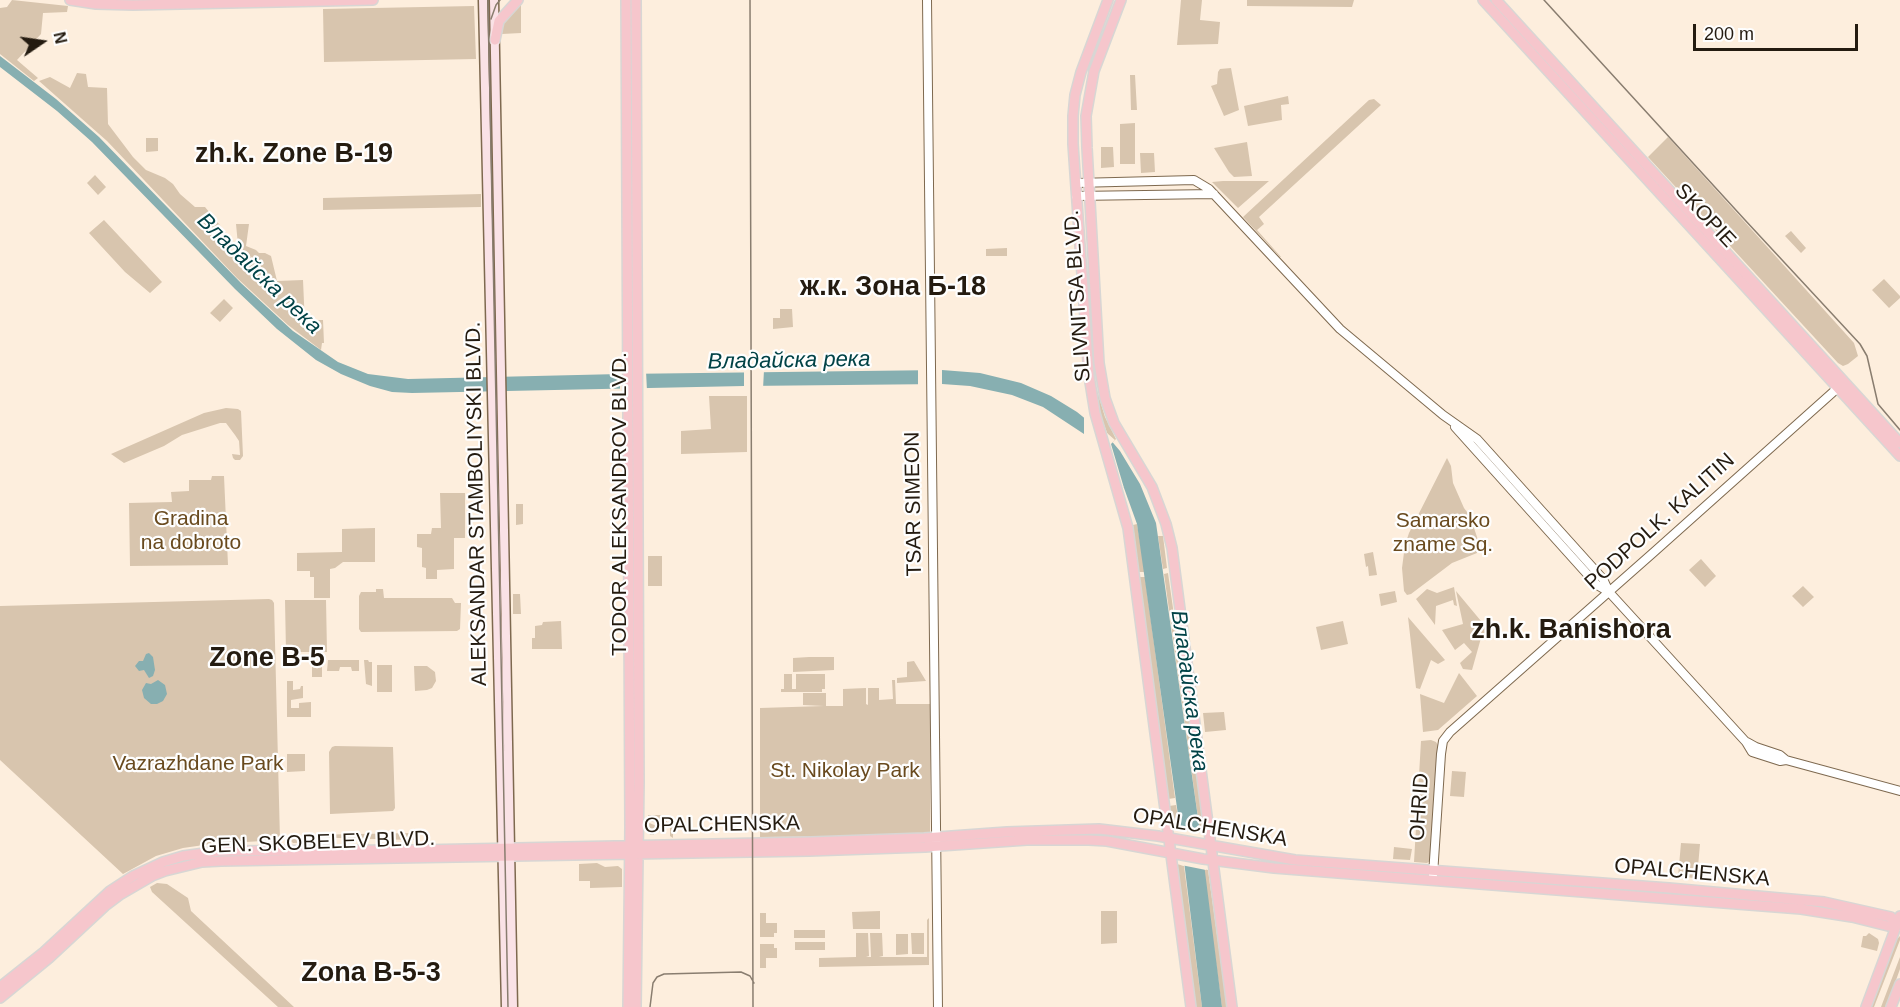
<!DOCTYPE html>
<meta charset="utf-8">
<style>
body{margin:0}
#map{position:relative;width:1900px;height:1007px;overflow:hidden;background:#fdeedd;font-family:Arial,sans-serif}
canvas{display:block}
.north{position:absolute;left:12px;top:12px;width:60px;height:60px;-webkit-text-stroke:4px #fefefe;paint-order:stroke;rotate:77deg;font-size:16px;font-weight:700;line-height:24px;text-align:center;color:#241b10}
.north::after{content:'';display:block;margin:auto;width:21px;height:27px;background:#241b10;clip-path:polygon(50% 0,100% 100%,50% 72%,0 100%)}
.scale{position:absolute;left:1693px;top:24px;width:165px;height:27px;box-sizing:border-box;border:3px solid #241b10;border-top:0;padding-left:8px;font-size:18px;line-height:21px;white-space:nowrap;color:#241b10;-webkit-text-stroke:4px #fefefe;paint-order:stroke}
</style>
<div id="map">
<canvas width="1900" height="1007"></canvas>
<div class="north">N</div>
<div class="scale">200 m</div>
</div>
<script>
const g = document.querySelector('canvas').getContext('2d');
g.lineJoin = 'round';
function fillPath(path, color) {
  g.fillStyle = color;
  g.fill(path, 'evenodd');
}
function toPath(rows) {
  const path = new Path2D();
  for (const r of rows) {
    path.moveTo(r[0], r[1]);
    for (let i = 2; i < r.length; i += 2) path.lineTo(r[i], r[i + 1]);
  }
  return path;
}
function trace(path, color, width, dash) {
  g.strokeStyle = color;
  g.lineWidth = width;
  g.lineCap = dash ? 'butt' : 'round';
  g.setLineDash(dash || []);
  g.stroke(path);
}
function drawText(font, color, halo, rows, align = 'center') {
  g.font = font + ' Arial,sans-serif';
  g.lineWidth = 4.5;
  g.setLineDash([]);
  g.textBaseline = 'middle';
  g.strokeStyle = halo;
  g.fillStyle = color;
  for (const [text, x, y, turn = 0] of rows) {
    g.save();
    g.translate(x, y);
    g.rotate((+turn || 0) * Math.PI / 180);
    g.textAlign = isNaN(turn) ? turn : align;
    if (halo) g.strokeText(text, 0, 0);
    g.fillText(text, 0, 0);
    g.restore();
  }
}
const green = toPath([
 [12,0,68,6,67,12,43,13,41,34,17,60,38,78,34,81,0,54,0,8,7,7],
 [1181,0,1202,0,1200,20,1220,22,1218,44,1177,45],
 [1247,0,1354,0,1352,7,1247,6],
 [521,2,521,33,502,34,504,21],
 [474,6,476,59,324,62,323,9],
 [1231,68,1239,110,1224,116,1211,86,1217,84,1218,72,1220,69],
 [77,73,86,74,88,87,107,88,108,124,133,157,146,170,165,178,173,184,180,194,195,207,205,207,219,224,228,236,222,236,217,245,239,255,236,224,249,224,246,246,256,250,259,253,265,253,271,256,277,281,303,280,305,325,315,324,315,320,323,320,324,343,322,343,321,350,288,325,237,278,107,141,39,81,50,77,70,88],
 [1130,75,1135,75,1137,110,1131,110],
 [1288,96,1289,104,1281,105,1282,120,1248,126,1244,106],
 [1374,99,1381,105,1259,217,1264,224,1257,230,1281,257,1280,257,1243,217,1369,100],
 [1135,123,1135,164,1120,164,1120,124],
 [1668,137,1854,343,1858,356,1848,364,1843,366,1838,363,1648,157],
 [146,138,158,138,158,151,146,152],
 [1247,142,1252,176,1234,177,1229,172,1214,148],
 [1101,147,1113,147,1114,167,1101,168],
 [1140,153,1154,153,1155,172,1141,173],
 [95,175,106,187,98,195,87,183],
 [1223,181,1269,181,1238,208,1212,182],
 [481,194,481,207,323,210,323,198],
 [104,220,162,282,150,293,125,272,89,233],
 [1791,231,1806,248,1801,253,1785,236],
 [1007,248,1007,256,986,256,986,249],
 [1884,279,1900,296,1900,298,1889,308,1872,290],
 [224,299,233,308,220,322,210,313],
 [780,309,792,309,793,327,773,329,773,318,780,318],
 [1093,377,1105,417,1116,439,1113,442,1109,438,1102,419],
 [709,396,747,396,747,452,681,454,681,431,711,429],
 [226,408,238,409,241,411,243,456,240,460,235,460,233,458,232,454,240,455,239,441,235,435,226,423,220,423,182,435,164,446,124,463,111,454,204,413],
 [1447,458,1451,466,1453,483,1464,508,1470,516,1480,546,1476,548,1477,553,1452,563,1411,594,1407,595,1404,591,1402,568,1405,545,1409,533],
 [212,476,224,476,228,565,130,566,129,503,172,502,171,492,189,491,189,480,211,480],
 [440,493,465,493,465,538,454,538,454,569,437,570,437,579,426,579,426,568,422,567,422,548,417,547,417,534,431,534,432,528,441,528],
 [516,504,523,504,523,524,516,525],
 [1137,524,1145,572,1139,572,1133,525],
 [375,528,375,562,343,562,335,568,330,569,330,598,314,598,314,577,310,577,310,571,297,571,297,553,342,552,342,529],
 [1158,536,1163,536,1167,568,1163,569],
 [1373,552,1377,575,1369,576,1368,566,1366,567,1364,554],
 [648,556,662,556,662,586,648,586],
 [1701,559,1716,576,1705,587,1689,570],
 [1168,573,1205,833,1200,832,1164,574],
 [1139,577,1145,577,1175,798,1168,799],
 [1803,586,1814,597,1803,607,1792,596],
 [1454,587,1457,606,1454,605,1453,600,1436,606,1435,625,1416,599,1427,589,1437,593],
 [376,589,383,589,384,598,452,598,455,603,461,603,460,629,457,631,361,632,359,629,359,596,361,592,376,592],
 [1395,591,1397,602,1381,606,1379,594],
 [1456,591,1491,633,1481,638,1472,670,1463,669,1460,663,1472,652,1464,643,1455,650,1442,630,1463,624],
 [513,594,520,594,521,614,513,614],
 [269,599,272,600,274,603,280,840,211,844,183,848,156,856,123,874,0,760,0,606],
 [285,600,326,600,327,652,286,652],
 [1408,617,1445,660,1438,664,1431,660,1420,689,1416,688],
 [561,621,562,649,532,649,532,638,535,638,535,626,542,625,543,622],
 [1343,621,1348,644,1321,650,1316,627],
 [809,657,834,657,834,670,793,672,793,658],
 [328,660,359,660,359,671,352,671,351,667,340,667,339,671,327,671],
 [364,660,368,660,369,662,372,662,372,686,366,684],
 [914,661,926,681,897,683,897,678,907,677,907,662],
 [312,663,322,664,322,677,312,677],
 [377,665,392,665,392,692,377,692],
 [414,666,427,666,435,672,436,681,432,688,427,690,415,691],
 [1459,673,1477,696,1438,730,1423,732,1420,694,1444,703],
 [784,674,792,674,792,689,796,689,796,674,825,674,825,689,822,689,822,692,781,692,781,689,784,689],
 [892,680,895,680,896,704,930,704,930,832,929,834,872,836,760,837,760,708,824,706,803,705,803,693,826,693,826,706,843,706,843,689,866,688,866,704,868,705,868,688,879,688,879,700,893,699],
 [287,681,293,681,293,690,300,689,301,686,303,686,303,698,291,700,291,708,299,708,299,703,311,702,311,717,287,717],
 [1224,712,1226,730,1205,732,1203,713],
 [1431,740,1436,742,1439,747,1433,859,1427,863,1414,862,1421,741],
 [335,746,393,747,395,808,393,811,330,814,329,752,332,747],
 [287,754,305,754,305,771,287,772],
 [1452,771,1466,772,1464,797,1450,796],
 [1176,805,1180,829,1173,828,1169,806],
 [648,815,667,815,667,822,673,823,673,838,670,836,670,828,648,820],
 [647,822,664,829,665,832,655,831,654,835,650,835,647,830],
 [414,833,415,840,410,840,304,837,304,835],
 [290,838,328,839,328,842,293,843,289,839],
 [1681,843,1700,844,1697,878,1678,877],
 [1394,847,1412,849,1410,860,1393,859],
 [597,863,605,867,618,866,622,869,622,887,590,888,590,881,579,881,579,864],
 [1177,864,1184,866,1202,1007,1196,1007],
 [1203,869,1208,870,1227,1007,1222,1007],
 [157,883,167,884,188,898,191,911,294,1007,278,1007,152,892,150,887],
 [880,911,880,929,853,929,852,912],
 [1101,911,1117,911,1117,943,1101,944],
 [760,913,766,913,766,923,777,923,777,933,774,933,774,937,760,937],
 [929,918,929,965,819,967,819,958,856,957,856,933,868,933,869,956,866,957,871,957,870,933,882,933,883,956,879,957,927,957,927,920],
 [794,930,825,930,825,938,794,938],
 [911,933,924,933,924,954,912,954],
 [1869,933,1878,939,1879,943,1877,951,1861,947,1863,936,1866,936],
 [896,934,908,934,908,954,896,955],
 [1900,936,1900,940,1874,1007,1871,1007,1897,939],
 [795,942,825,942,825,950,795,950],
 [760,944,774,944,774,948,777,948,777,958,766,958,766,968,760,968],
 [1900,957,1900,969,1895,983,1886,1007,1881,1007]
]);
const water = toPath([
 [0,56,56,99,99,137,241,283,293,331,338,362,368,374,408,379,620,374,942,370,980,373,1021,383,1051,396,1077,412,1109,438,1120,451,1140,484,1156,523,1200,832,1222,1007,1202,1007,1180,829,1137,524,1124,488,1115,472,1096,446,1084,434,1043,407,1012,395,970,386,942,384,744,386,412,393,392,392,370,386,341,374,316,360,277,329,235,289,92,142,57,111,0,67],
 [149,653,153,657,155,670,153,676,149,678,144,670,139,671,135,666,139,661,143,661,146,654],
 [158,680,165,685,167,694,163,701,157,704,151,704,144,698,142,690,146,683,151,684]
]);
const pier = toPath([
 [918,368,942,368,942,386,918,387],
 [744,370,764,370,763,389,744,389],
 [620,371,646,371,647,391,620,391],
 [1084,413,1115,440,1111,444,1124,488,1103,459,1084,438],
 [1176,828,1203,833,1206,870,1181,865]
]);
const tertiary = toPath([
 [927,0,938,1007],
 [1076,183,1194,180,1209,189,1340,329,1443,415,1477,439,1603,579,1609,592,1746,742,1752,752,1780,761,1786,760],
 [1076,196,1214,194],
 [1455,427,1597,585,1609,592],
 [1747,742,1756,747,1780,755,1786,760,1900,791],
 [1433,875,1441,754,1443,741,1450,732,1654,552,1841,385]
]);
const secondary = toPath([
 [483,0,506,1007],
 [494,0,513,1007]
]);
const primary = toPath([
 [70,0,96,4,133,5,373,0],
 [626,0,630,827,628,1007],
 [1108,0,1081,72,1075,95,1073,116,1073,144,1089,376,1095,413,1128,528,1191,1007],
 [1121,0,1094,71,1086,116,1087,148,1099,363,1105,398,1114,423,1152,487,1166,524,1172,548,1232,1007],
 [1483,0,1900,456],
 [1496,0,1900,443],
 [495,40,499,21,518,0],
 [0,987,44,952,110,891,133,876,163,862,183,856,219,851,419,850,811,842,924,838,1007,832,1099,829,1158,836,1295,860,1669,888,1824,902,1891,917,1898,923],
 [0,998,49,958,105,906,121,894,152,876,165,871,202,862,221,861,809,851,925,847,1027,840,1089,840,1107,841,1203,859,1274,868,1801,909,1852,917,1888,926,1900,924],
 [636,1007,639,782,636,0],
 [1866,1007,1900,916],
 [1891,1007,1900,984]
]);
const tram = toPath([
 [488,0,508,1007],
 [750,0,753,1007],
 [1544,0,1745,220,1860,344,1867,356,1878,404,1900,430],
 [491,19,496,5,500,0],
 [650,1007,653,983,657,977,664,974,741,972,750,976,754,983]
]);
const streetNames = [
 ["SKOPIE",1705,216,47],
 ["SLIVNITSA BLVD.",1078,296,-94],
 ["ALEKSANDAR STAMBOLIYSKI BLVD.",477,504,-91],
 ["TODOR ALEKSANDROV BLVD.",620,504,-90],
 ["TSAR SIMEON",914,504,-91],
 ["PODPOLK. KALITIN",1660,522,-42],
 ["OHRID",1420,807,-86],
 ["OPALCHENSKA",722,825,-1],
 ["OPALCHENSKA",1210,828,9],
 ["GEN. SKOBELEV BLVD.",318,843,-2],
 ["OPALCHENSKA",1692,873,5]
];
const parkNames = [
 ["Gradina",191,519],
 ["na dobroto",191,543],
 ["Samarsko",1443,521],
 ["zname Sq.",1443,545],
 ["Vazrazhdane Park",198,764],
 ["St. Nikolay Park",845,771]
];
const waterNames = [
 ["Владайска река",259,274,44],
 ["Владайска река",789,361,-1],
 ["Владайска река",1189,691,82]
];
const districtNames = [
 ["zh.k. Zone B-19",294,155],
 ["ж.к. Зона Б-18",893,288],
 ["zh.k. Banishora",1571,631],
 ["Zone B-5",267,659],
 ["Zona B-5-3",371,974]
];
fillPath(green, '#d8c5ae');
fillPath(water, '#87afb1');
fillPath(pier, '#fdeedd');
trace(tertiary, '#7e694f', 10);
trace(secondary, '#7e694f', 11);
trace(primary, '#d8d6d4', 12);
trace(tertiary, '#fff', 8);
trace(secondary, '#fae2e6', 8);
trace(primary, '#f6c6cc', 9);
trace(tram, '#897d6f', 1.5);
drawText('21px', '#241b10', '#fefefe', streetNames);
drawText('21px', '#694a1e', '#fefefe', parkNames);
drawText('italic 22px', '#014246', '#fefefe', waterNames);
drawText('bold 27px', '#241b10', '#fefefe', districtNames);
</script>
